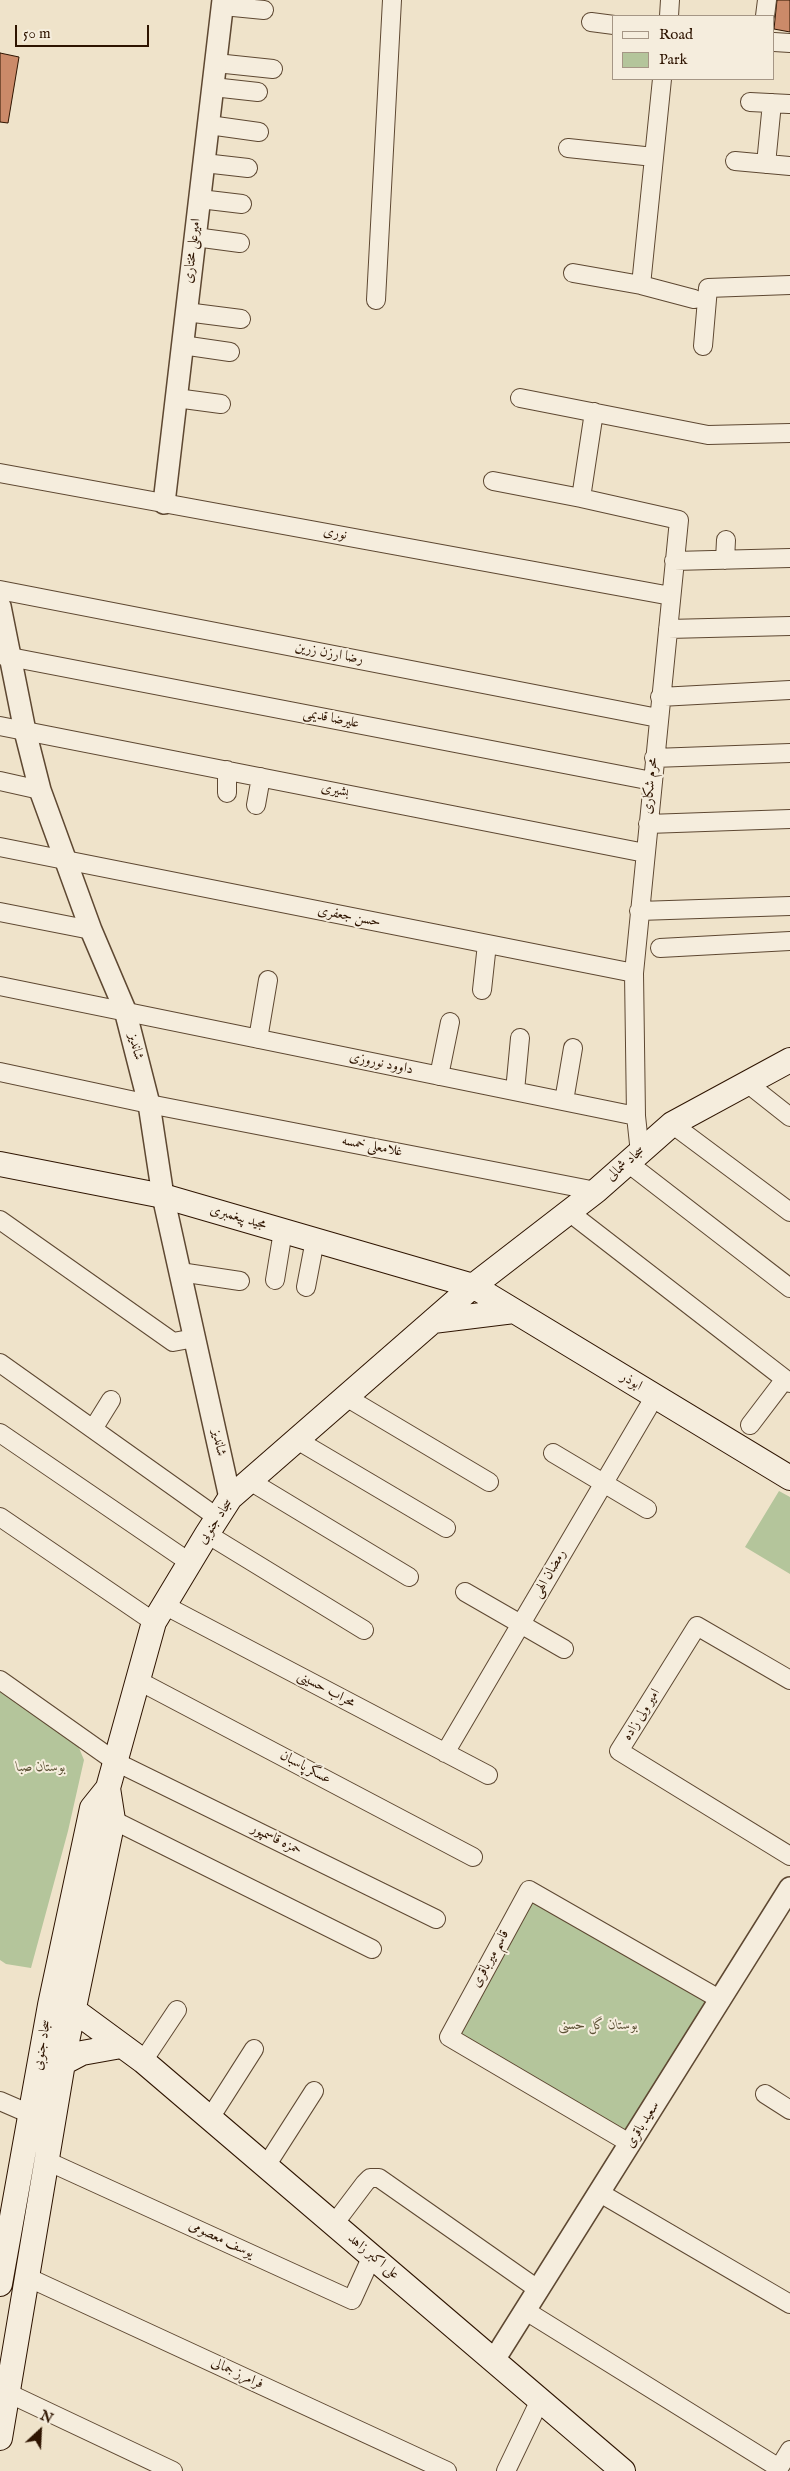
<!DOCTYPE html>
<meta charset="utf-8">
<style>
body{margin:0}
#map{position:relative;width:790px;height:2471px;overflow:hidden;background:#efe3ca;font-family:"IM FELL English",serif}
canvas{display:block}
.legend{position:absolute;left:612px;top:15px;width:162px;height:65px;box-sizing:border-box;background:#f5eddd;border:1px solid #a59685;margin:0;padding:6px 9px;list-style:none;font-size:15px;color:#2e1400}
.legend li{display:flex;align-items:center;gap:10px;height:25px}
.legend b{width:25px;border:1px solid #a59685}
.north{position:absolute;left:15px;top:2406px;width:50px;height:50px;-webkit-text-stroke:4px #f5eddd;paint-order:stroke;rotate:25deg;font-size:14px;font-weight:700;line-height:20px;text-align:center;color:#2e1400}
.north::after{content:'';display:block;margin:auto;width:18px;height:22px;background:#2e1400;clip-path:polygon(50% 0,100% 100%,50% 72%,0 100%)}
.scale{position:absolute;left:15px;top:25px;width:134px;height:22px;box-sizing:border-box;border:2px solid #2e1400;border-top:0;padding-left:6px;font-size:15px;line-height:18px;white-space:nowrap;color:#2e1400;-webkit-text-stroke:4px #f5eddd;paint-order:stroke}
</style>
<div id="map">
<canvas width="790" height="2471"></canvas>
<ul class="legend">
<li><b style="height:6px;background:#f5eddd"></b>Road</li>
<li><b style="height:14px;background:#b4c59b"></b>Park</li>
</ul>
<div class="north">N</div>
<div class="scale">50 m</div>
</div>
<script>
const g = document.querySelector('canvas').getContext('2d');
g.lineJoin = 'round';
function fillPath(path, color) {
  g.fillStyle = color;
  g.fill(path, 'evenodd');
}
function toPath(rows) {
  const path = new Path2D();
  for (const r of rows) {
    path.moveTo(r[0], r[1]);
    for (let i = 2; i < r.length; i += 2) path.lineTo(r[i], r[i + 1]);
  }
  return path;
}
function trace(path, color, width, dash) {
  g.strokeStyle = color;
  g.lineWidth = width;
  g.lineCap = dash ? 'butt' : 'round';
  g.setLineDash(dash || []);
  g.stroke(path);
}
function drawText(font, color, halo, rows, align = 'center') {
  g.font = font + ' "IM FELL English",Amiri,serif';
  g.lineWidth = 4;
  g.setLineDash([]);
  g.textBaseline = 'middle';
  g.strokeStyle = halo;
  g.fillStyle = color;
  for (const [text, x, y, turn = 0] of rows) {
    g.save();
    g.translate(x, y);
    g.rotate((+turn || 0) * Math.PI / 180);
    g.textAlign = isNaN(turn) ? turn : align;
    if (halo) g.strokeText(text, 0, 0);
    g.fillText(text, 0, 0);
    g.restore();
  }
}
const green = toPath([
 [779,1491,790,1497,790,1574,745,1547],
 [0,1688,77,1743,84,1760,68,1831,31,1968,6,1964,0,1960],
 [533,1897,714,2001,629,2137,456,2035]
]);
const building = toPath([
 [777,0,790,0,790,32,774,29,777,0],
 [0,53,19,57,8,123,0,122,0,53]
]);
const minor = toPath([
 [223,6,264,10],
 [669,16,670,0],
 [765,16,767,0],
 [591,22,614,25],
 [774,42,790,43],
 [216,63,273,69],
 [213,87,258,92],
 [750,102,789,104],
 [209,125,259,132],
 [568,148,654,157],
 [735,161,790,166],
 [204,163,248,168],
 [766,164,772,103],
 [200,199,242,204],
 [195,237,240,243],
 [573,273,641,285,694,299],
 [641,285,662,79],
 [376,300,392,0],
 [186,312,241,319],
 [182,345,230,352],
 [703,346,708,288,790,285],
 [176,398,221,404],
 [520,398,708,435,790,433],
 [594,412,581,498,679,520,634,973,636,1116,640,1153],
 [0,473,671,596],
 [493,481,581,498],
 [725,560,726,540],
 [674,561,790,558],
 [0,590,658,718],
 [668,629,790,626],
 [0,655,652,781],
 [660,697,790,690],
 [0,726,645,853],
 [654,758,790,753],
 [0,781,40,790],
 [227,793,227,770],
 [256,805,261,777],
 [648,824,790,819],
 [0,847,634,973],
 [639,911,790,906],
 [0,912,91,930],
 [660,948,790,941],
 [0,986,636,1116],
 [482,990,487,944],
 [258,1039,268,980],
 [0,1072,149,1104,596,1191],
 [439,1076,450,1022],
 [747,1083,790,1117],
 [515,1091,520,1038],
 [564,1101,573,1048],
 [672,1124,790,1212],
 [628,1163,790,1288],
 [569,1212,790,1383],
 [0,1220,173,1342,195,1338],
 [180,1272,240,1281],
 [275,1280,283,1231],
 [306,1287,315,1240],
 [0,1363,218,1518],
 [346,1397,489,1482],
 [750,1425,785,1379],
 [93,1429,111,1400],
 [0,1433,189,1562],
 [297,1440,446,1528],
 [553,1453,647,1509],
 [250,1481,409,1577],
 [0,1517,154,1622],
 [207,1534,364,1630],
 [465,1592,564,1649],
 [164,1605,488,1775],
 [0,1680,116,1762,436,1919],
 [137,1680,473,1857],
 [790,1680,697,1626,619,1751,790,1856],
 [445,1753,655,1396],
 [113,1820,372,1949],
 [143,2061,177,2010],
 [765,2094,790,2110],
 [0,2101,30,2114],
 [210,2118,254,2049],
 [631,2144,449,2037,529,1890,721,2000],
 [47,2161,352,2300,372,2256],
 [266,2166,314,2091],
 [600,2193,790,2304],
 [334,2224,365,2183,370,2178,379,2178,539,2290],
 [27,2277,447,2471],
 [526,2311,779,2468,790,2450],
 [8,2393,173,2471],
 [506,2471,540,2400]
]);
const tertiary = toPath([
 [164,503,223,0],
 [0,606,25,731,40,790,91,930,125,1010,149,1104,163,1196,230,1498],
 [494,2360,790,1888]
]);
const secondary = toPath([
 [0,1164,163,1196,473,1286,790,1478],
 [433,1321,514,1311],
 [50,2005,75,2011,143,2061,623,2471],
 [63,2063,82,2053,121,2046],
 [0,2284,50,2005,92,1808,108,1788,154,1622,207,1534,230,1498,473,1286,596,1191,672,1124,790,1060],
 [0,2438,65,2051,113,1820,108,1788]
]);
const streetNames = [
 ["امیرعلی مختاری",193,251,-83],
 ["نوری",335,534,10],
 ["رضا ارزن زرین",329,654,11],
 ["علیرضا قدیمی",331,719,11],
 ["محرم شکاری",651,786,-84],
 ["بشیری",335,791,11],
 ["حسن جعفری",349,917,11],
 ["شاندیز",135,1047,76],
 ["داوود نوروزی",381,1064,12],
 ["غلامعلی خمسه",372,1147,11],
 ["سجاد شمالی",626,1164,-41],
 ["مجید پیغمبری",238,1218,16],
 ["ابوذر",631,1382,31],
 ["شاندیز",218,1443,78],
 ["سجاد جنوبی",216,1522,-56],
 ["رمضان الهی",550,1574,-60],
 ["محراب حسینی",326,1690,28],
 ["امیر ولی زاده",642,1715,-58],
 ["عسگر پاسبان",305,1768,28],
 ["حمزه قاسمپور",276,1840,26],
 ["قاسم میرباقری",491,1959,-61],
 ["سجاد جنوبی",43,2045,-80],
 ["سعید باقری",643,2125,-58],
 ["یوسف معصومی",221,2240,25],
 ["علی اکبر زاهد",373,2257,40],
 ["فرامرز جمالی",237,2374,25]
];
const parkNames = [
 ["بوستان صبا",41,1768],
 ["بوستان گل حسنی",598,2026]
];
fillPath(green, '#b4c59b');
fillPath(building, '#cb8a69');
trace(building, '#2e1400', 1);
trace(minor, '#5e4832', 20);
trace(tertiary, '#5e4832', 24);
trace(secondary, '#2e1400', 26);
trace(minor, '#f5eddd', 18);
trace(tertiary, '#f5eddd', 21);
trace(secondary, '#f5eddd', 24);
drawText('14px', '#2e1400', '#f5eddd', streetNames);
drawText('italic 14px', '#5d5236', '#f5eddd', parkNames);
</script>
